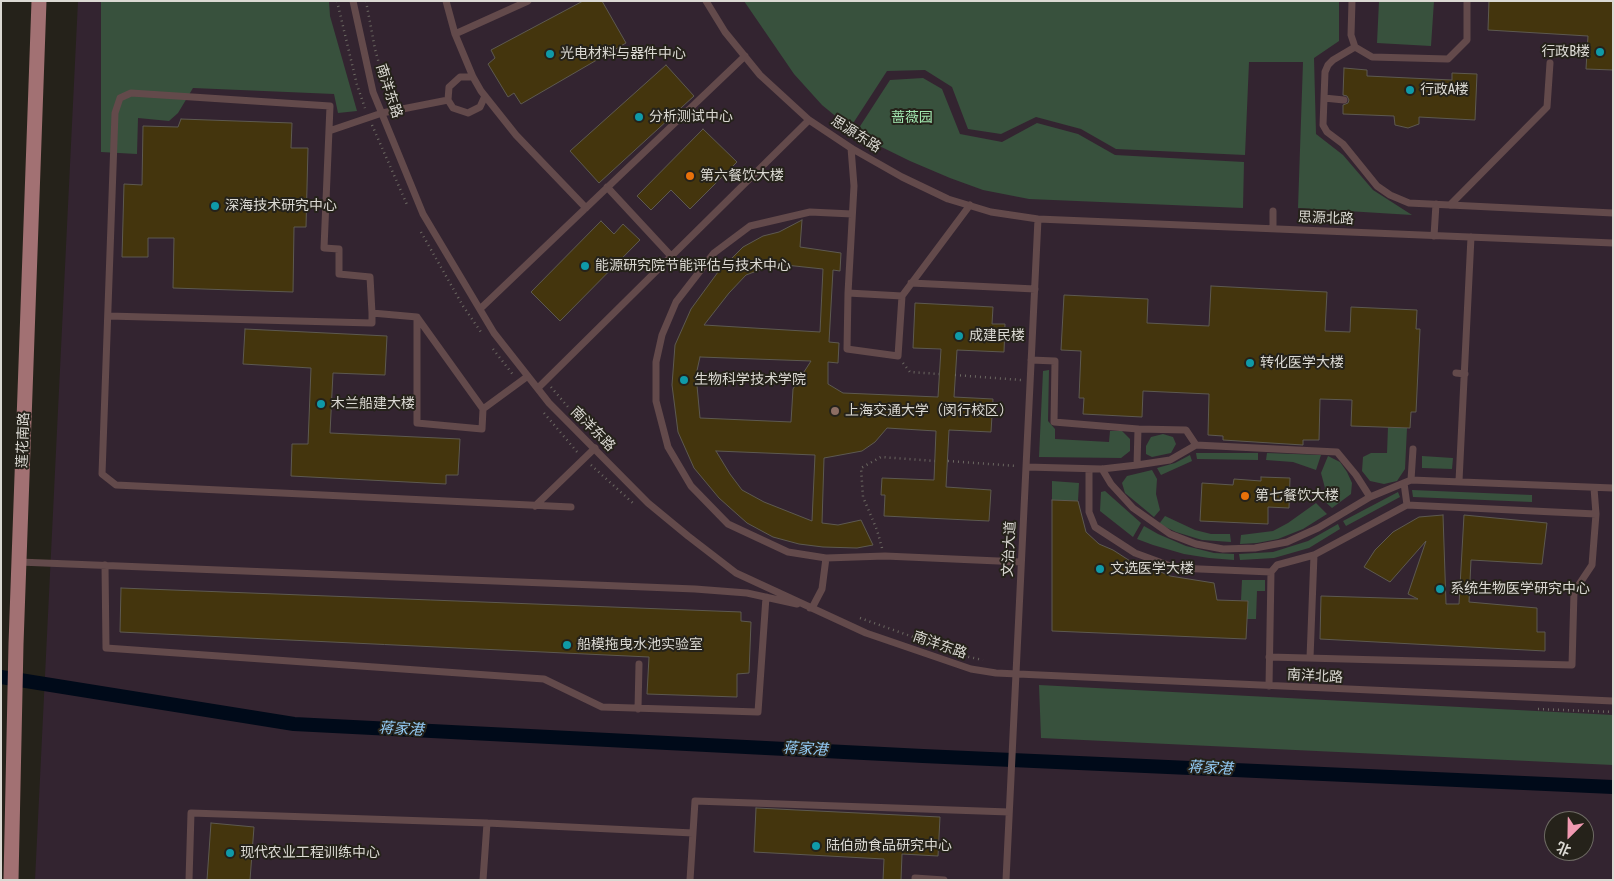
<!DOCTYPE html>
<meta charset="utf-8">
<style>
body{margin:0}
#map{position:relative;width:1614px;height:881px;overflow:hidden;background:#25221a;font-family:"Asap Condensed","Noto Sans SC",sans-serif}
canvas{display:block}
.frame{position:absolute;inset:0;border:2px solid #dbd9d3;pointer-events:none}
.north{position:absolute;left:1544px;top:811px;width:50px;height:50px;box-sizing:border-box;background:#25221a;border:1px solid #6e6b64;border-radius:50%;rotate:203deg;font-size:14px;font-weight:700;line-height:20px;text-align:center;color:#dbd9d3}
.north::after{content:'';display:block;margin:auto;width:18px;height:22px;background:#f19ab2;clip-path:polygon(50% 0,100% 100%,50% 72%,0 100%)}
</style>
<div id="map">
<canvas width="1614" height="881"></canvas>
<div class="frame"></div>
<div class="north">北</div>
</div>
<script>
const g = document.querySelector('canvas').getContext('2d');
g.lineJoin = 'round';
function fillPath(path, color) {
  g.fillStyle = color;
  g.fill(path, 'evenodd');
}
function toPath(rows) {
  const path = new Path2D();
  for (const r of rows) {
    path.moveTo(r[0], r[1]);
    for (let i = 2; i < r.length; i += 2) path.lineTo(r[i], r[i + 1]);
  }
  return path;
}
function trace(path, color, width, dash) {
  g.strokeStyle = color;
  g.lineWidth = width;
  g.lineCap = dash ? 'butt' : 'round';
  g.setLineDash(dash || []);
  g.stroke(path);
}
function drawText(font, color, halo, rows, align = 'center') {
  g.font = font + ' "Asap Condensed","Noto Sans SC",sans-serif';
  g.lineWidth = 4;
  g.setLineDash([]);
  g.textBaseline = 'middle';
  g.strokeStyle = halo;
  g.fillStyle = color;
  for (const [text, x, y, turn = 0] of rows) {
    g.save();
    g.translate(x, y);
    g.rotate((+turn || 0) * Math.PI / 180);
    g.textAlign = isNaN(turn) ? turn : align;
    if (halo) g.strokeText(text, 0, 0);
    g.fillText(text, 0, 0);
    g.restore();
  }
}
const education = toPath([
 [78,1,1613,1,1613,880,35,880],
 [1554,821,1584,821,1584,851,1554,851]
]);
const green = toPath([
 [101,1,329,1,330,16,357,111,338,113,334,94,193,88,178,113,169,121,138,118,137,154,101,152],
 [744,1,1339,1,1339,41,1314,58,1316,134,1343,155,1373,190,1412,215,1298,208,1303,62,1249,62,1245,155,1116,149,1081,129,1036,117,1001,134,968,129,952,87,925,70,887,71,850,128,822,105,794,74],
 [1379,1,1434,1,1431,46,1377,43],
 [923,78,942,89,960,134,1002,142,1037,123,1078,134,1115,155,1244,162,1243,208,1029,199,983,190,950,178,910,161,855,134,890,80],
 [1049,370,1048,421,1055,429,1055,439,1109,442,1110,431,1122,431,1130,439,1130,451,1121,458,1039,457,1043,371],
 [1388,427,1407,428,1405,469,1397,481,1384,484,1370,481,1362,471,1363,457,1371,453,1387,453],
 [1163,434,1173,437,1176,444,1171,453,1152,457,1146,454,1146,446,1151,437],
 [1196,453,1258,453,1258,460,1197,459],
 [1267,453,1321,455,1316,470,1293,462,1266,460],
 [1190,455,1192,461,1161,475,1157,468,1175,463],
 [1328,456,1340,462,1347,472,1352,483,1351,494,1332,508,1321,498,1325,488,1321,473],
 [1422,456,1453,458,1452,469,1422,468],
 [1152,470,1157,479,1156,494,1160,510,1154,517,1125,493,1122,483,1127,476],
 [1052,481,1079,483,1078,501,1052,500],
 [1412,490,1532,495,1532,502,1413,497],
 [1105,491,1141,523,1133,537,1100,511,1101,492],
 [1398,492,1400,497,1346,526,1343,521],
 [1316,503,1327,514,1303,529,1278,539,1257,543,1240,544,1241,535,1273,531,1288,523],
 [1165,516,1195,530,1211,534,1230,534,1231,542,1202,540,1176,532,1159,524],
 [1338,524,1340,529,1309,548,1274,558,1240,560,1239,554,1273,552,1308,541],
 [1144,526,1158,534,1186,546,1214,553,1234,554,1234,560,1209,558,1184,554,1153,545,1137,539],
 [1242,580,1265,580,1265,591,1257,591,1256,619,1247,619,1248,601,1241,600],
 [1039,685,1613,715,1613,765,1041,738]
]);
const canal = toPath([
 [1,677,294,724,923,756,1613,787]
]);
const building = toPath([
 [583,1,602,1,626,43,521,104,514,93,508,97,488,64,495,58,491,50,583,1],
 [1489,1,1613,1,1613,70,1586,69,1588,36,1488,30,1489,1],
 [666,65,694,96,599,183,570,151,666,65],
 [1344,68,1367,70,1367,76,1452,80,1452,73,1477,74,1475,120,1419,117,1419,124,1408,128,1395,125,1394,116,1343,114,1343,105,1348,103,1349,100,1347,96,1343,95,1344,68],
 [181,119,292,123,291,148,308,148,306,227,294,227,293,292,173,288,174,238,148,238,148,257,122,257,124,184,142,185,143,126,178,127,181,119],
 [703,129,737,162,690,209,671,190,651,210,637,196,703,129],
 [802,220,800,247,841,253,840,271,833,270,829,342,839,343,838,363,828,362,828,384,843,393,938,397,941,349,913,348,915,303,993,307,992,324,1005,324,1004,352,957,350,954,397,993,399,991,432,949,430,946,487,991,490,989,521,884,516,885,495,881,495,882,478,934,480,936,431,887,428,875,442,862,451,824,458,822,523,838,525,861,520,873,545,857,548,823,547,799,544,773,537,747,523,719,498,694,468,678,432,672,385,675,345,691,309,718,272,743,247,763,236,779,232,802,220],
 [776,264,823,269,820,332,704,325,729,293,746,275,776,264],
 [700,357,811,361,793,389,791,422,700,418,696,375,700,357],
 [716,451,815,455,812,521,764,502,742,490,730,474,716,451],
 [601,221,614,234,623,224,640,240,560,321,531,292,601,221],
 [1211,286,1327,292,1325,331,1350,332,1351,307,1417,310,1416,329,1420,329,1416,412,1411,412,1410,428,1351,426,1352,400,1320,399,1319,440,1303,440,1303,445,1223,440,1223,436,1208,435,1209,394,1143,391,1142,417,1083,414,1084,398,1079,398,1081,351,1061,350,1064,295,1148,299,1147,323,1209,326,1211,286],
 [245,329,387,336,385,375,333,373,330,433,460,439,458,475,446,475,446,484,291,476,292,444,308,444,311,368,243,364,245,329],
 [1261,477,1290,478,1289,508,1268,507,1268,524,1200,521,1202,483,1233,485,1234,479,1261,481,1261,477],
 [1052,500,1078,501,1086,532,1099,544,1113,550,1141,568,1156,570,1170,576,1214,583,1217,600,1248,601,1246,639,1052,631,1052,500],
 [1443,515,1446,604,1459,604,1464,515,1547,523,1542,564,1471,560,1469,602,1537,608,1537,632,1545,632,1545,651,1320,639,1321,596,1418,599,1408,594,1426,541,1390,582,1364,567,1375,550,1393,532,1419,517,1443,515],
 [121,588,741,612,741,621,751,622,749,673,737,674,737,697,647,694,649,657,120,632,121,588],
 [756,808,940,817,938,856,902,854,901,880,883,880,884,859,754,852,756,808],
 [211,823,254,827,250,880,207,880,211,823]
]);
const path = toPath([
 [337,1,357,85,365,108],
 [366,1,375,49,390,104],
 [372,125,408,207],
 [421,232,463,306,481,332],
 [493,349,514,376],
 [903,363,910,372,939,374],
 [955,375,1021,380],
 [551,387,568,407],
 [544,413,578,453],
 [948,461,1017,466],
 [591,465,635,505],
 [882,548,877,530,863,497,861,468,881,457,935,461],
 [860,618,969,657,983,660],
 [1538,709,1613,712]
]);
const service = toPath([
 [353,1,373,92,423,214,494,333,549,403,648,503,688,536,736,573,866,633,971,669,996,673,1613,701],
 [446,1,455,34,473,77,481,91,516,135,586,208],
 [706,1,725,32,760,75,809,120,851,148,902,177,948,199,991,212,1038,219,1613,243],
 [1352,1,1351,35,1355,47,1372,57,1448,59,1467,40,1467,1],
 [455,34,528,1],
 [1355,47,1333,60,1328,65,1325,72,1323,125,1327,132,1343,144,1377,186,1390,195,1409,203,1613,213],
 [473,77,460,77,449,87,448,100,453,108,468,113,480,107,485,96],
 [1324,98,1344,100],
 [329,131,382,113,448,100],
 [851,148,854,186,848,293,902,296,970,205],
 [607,187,671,256],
 [1450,205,1547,107,1550,63],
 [852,214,810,212,750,226,714,253,676,302,662,335,656,362,656,401,668,447,691,486,728,524,788,552,826,558,885,556,1021,562],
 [1273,229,1273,211],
 [1434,236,1436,204],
 [911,283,1035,289],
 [848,293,847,349,898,356,902,296],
 [480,309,745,56],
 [108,316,372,323,372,313],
 [417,317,417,423,482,429,483,409],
 [1031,360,1055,361,1054,422,1138,429],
 [1456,373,1465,374],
 [528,376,483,409,417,317,372,313,370,277,339,274,339,249,324,248,330,106,131,93,120,98,115,113,102,474,116,485,571,507],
 [538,388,809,120],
 [1137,465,1138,429,1186,430,1196,445],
 [1026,467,1102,469,1137,465,1170,460,1196,445,1337,452,1356,475,1370,497,1411,480,1613,488],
 [1089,469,1089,512,1095,527,1135,553,1176,568,1271,572],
 [1102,469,1111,484,1133,508,1170,534,1196,544,1223,549,1255,548,1287,542,1318,528,1370,497],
 [1411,480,1413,449],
 [1459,481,1471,237],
 [1404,483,1407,505],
 [535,506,595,448],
 [19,562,695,589,747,593,797,604],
 [105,565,106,648,544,679,602,707,758,712,766,597],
 [810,608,812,608,822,589,826,558],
 [1269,657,1572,665,1574,592,1592,565,1596,514,1594,488],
 [1310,658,1314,555,1407,505,1596,514],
 [1269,686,1271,572,1277,565,1314,555],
 [638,709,639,664],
 [915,878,944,880],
 [189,880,191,813,487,823,693,833],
 [483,880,487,823],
 [690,880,695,801,1009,812],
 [1006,880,1038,219]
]);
const primary = toPath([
 [11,880,16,644,39,1]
]);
const markers = [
 [1600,52,5,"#0f9aa8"],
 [550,54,5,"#0f9aa8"],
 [1410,90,5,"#0f9aa8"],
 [639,117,5,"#0f9aa8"],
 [690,176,5,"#e8710a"],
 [215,206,5,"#0f9aa8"],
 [585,266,5,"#0f9aa8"],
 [959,336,5,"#0f9aa8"],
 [1250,363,5,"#0f9aa8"],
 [684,380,5,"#0f9aa8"],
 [321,404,5,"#0f9aa8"],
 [835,411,5,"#8d6e63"],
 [1245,496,5,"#e8710a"],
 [1100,569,5,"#0f9aa8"],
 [1440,589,5,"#0f9aa8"],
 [567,645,5,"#0f9aa8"],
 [816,846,5,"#0f9aa8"],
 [230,853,5,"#0f9aa8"]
];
const poiNames = [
 ["行政B楼",1590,52,"right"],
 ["光电材料与器件中心",560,54],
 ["行政A楼",1420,90],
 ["分析测试中心",649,117],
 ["第六餐饮大楼",700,176],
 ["深海技术研究中心",225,206],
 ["能源研究院节能评估与技术中心",595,266],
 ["成建民楼",969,336],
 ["转化医学大楼",1260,363],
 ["生物科学技术学院",694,380],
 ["木兰船建大楼",331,404],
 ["上海交通大学（闵行校区）",845,411],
 ["第七餐饮大楼",1255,496],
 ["文选医学大楼",1110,569],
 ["系统生物医学研究中心",1450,589],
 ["船模拖曳水池实验室",577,645],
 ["陆伯勋食品研究中心",826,846],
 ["现代农业工程训练中心",240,853]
];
const streetNames = [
 ["南洋东路",389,91,72],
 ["思源东路",856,134,32],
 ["思源北路",1326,218,2],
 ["南洋东路",593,429,45],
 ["莲花南路",23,440,-88],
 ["文治大道",1009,549,-87],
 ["南洋东路",940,645,19],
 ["南洋北路",1315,676,3]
];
const parkNames = [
 ["蔷薇园",912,118]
];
const waterNames = [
 ["蒋家港",401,729,3],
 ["蒋家港",805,749,3],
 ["蒋家港",1210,768,3]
];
fillPath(education, '#332430');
fillPath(green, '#38513d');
trace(canal, '#000a19', 14);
fillPath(building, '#44350d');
trace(building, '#5d5950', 1);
trace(path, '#6b6861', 2.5, [1, 4]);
trace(service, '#634a4b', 7);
trace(primary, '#a27173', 15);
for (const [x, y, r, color] of markers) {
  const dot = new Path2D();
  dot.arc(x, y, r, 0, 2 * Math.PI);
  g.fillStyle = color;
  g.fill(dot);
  trace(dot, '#25221a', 2);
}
drawText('14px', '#dbd9d3', '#25221a', poiNames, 'left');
drawText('14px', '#dbd9d3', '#25221a', streetNames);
drawText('14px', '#a1e6af', '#25221a', parkNames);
drawText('italic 15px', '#93cbf5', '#25221a', waterNames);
</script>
